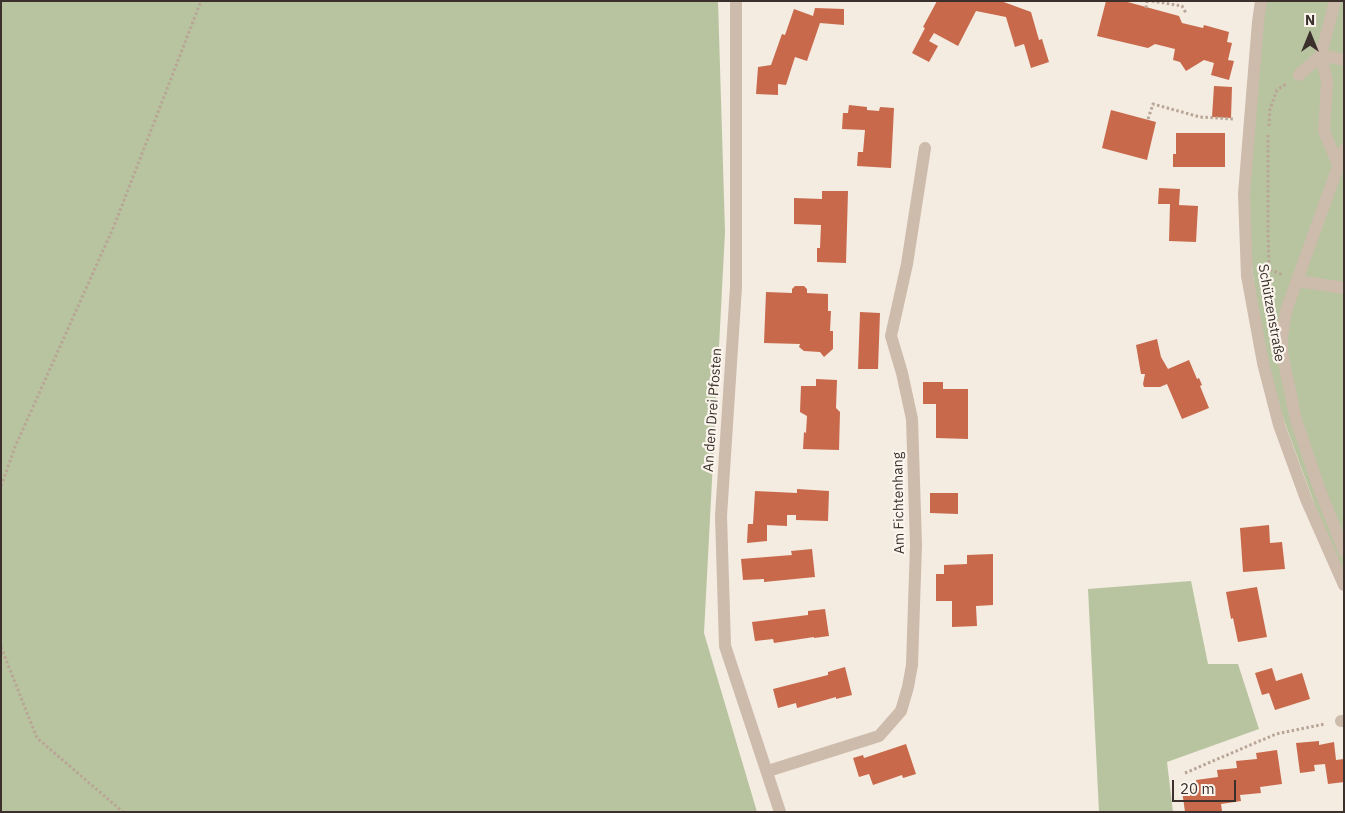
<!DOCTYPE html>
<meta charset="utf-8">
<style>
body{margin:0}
#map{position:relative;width:1345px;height:813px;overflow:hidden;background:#f4ebe1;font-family:"IBM Plex Sans",sans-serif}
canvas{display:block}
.frame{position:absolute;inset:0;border:2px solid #3b302b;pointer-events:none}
.north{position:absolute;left:1285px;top:10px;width:50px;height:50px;-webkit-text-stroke:4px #fbf5ee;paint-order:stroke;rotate:0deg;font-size:14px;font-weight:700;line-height:20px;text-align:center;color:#3b302b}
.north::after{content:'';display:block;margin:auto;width:18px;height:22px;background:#3b302b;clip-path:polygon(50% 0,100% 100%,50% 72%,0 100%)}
.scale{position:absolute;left:1172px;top:780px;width:64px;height:22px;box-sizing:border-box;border:2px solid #3b302b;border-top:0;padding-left:6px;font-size:15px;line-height:18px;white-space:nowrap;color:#3b302b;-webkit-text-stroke:4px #fbf5ee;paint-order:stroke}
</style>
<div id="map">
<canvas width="1345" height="813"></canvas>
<div class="frame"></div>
<div class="north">N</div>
<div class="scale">20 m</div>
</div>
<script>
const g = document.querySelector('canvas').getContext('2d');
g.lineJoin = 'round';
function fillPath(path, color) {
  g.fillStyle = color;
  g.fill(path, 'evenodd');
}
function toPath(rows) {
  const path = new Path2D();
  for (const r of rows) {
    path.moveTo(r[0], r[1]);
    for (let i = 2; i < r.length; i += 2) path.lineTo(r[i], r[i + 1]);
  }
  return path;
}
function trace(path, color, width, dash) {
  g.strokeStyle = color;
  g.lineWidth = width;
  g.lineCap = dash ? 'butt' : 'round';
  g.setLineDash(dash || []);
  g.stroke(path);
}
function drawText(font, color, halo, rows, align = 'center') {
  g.font = font + ' "IBM Plex Sans",sans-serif';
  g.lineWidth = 4.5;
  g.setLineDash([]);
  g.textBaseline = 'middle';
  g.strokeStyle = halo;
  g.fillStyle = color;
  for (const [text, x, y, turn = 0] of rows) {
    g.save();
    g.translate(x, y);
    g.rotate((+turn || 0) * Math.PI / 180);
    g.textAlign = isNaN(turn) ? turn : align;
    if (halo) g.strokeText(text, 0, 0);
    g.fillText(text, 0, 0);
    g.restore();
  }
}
const green = toPath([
 [1,1,718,1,725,232,704,633,757,812,1,812],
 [1261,1,1344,1,1344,585,1263,363,1244,194],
 [1191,581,1208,664,1238,664,1259,729,1167,762,1173,812,1099,812,1088,589]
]);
const building = toPath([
 [937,1,1001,1,1031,12,1039,40,1042,39,1049,62,1031,68,1024,44,1015,47,1006,17,976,11,958,46,934,33,929,41,938,46,929,62,912,53,925,28,923,27],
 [1106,1,1124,1,1179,16,1182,23,1203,28,1204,25,1229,32,1227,42,1232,43,1228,60,1234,61,1229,80,1211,75,1214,63,1204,60,1186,71,1180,62,1173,60,1175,49,1155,44,1148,48,1097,36],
 [815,8,844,9,844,25,820,23,807,61,795,57,786,85,778,84,778,95,756,94,758,67,771,65,782,34,785,35,794,9,813,16],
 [1214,86,1232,87,1231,118,1212,117],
 [849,105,867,107,867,110,879,111,880,107,894,108,891,168,857,166,858,152,863,152,865,130,842,129,843,113,848,113],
 [1111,110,1156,122,1147,160,1102,148],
 [1176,133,1225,133,1225,167,1173,167,1173,154,1176,154],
 [1159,188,1180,189,1179,205,1198,206,1196,242,1169,241,1170,204,1158,204],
 [822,191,848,191,846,263,817,262,817,248,820,248,821,225,794,224,794,198,822,199],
 [795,286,804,286,807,289,807,293,828,294,828,311,831,311,830,331,833,331,833,349,824,357,820,352,804,351,799,347,800,344,764,343,766,292,792,293,792,289],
 [860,312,880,313,878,369,858,369],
 [1157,339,1161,357,1168,369,1189,360,1197,379,1199,378,1202,385,1200,386,1209,408,1182,419,1167,384,1160,387,1144,387,1143,384,1145,374,1141,374,1136,345],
 [816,379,837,380,836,408,840,412,839,450,803,449,804,432,806,433,807,416,800,412,801,386,816,386],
 [923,382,943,382,943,389,968,389,968,439,936,438,936,404,923,404],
 [797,489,829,491,828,521,796,520,796,515,787,515,787,526,767,525,767,541,747,543,748,524,753,524,755,491,797,493],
 [930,493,958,493,958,514,930,513],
 [1269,525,1270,543,1282,542,1285,569,1243,572,1240,528],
 [812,549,815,577,764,582,764,579,743,580,741,559,792,555,791,551],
 [993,554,993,605,976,606,977,626,952,627,952,601,936,601,936,574,944,574,944,565,967,564,967,555],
 [1257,587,1267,637,1238,642,1233,618,1231,619,1226,592],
 [825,609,829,636,814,638,814,637,774,643,773,639,755,641,752,622,808,615,808,611],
 [845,667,852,695,836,699,836,697,797,708,796,703,778,708,773,689,828,675,828,672],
 [1272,668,1276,681,1302,673,1310,699,1275,710,1269,693,1262,695,1255,673],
 [1319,741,1319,745,1334,742,1336,760,1344,759,1344,782,1328,784,1325,764,1314,765,1315,771,1300,773,1296,743],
 [906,744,916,774,903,778,902,775,873,785,869,774,859,777,853,758,863,755,864,758],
 [1277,750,1282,784,1260,787,1261,793,1240,795,1241,801,1221,804,1222,811,1185,812,1182,790,1197,788,1196,780,1218,777,1217,770,1237,768,1236,761,1257,759,1256,753]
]);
const path = toPath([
 [1152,1,1182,6,1186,13],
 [1146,8,1147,1],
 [1148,119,1153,104,1200,117,1234,119],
 [1269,126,1270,109,1277,90,1286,84],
 [1268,135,1268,231,1269,269,1283,275],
 [1,486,15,447,114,226,201,1],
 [1,647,37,738,123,812],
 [1185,773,1276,734,1325,724]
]);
const minor = toPath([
 [736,1,736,287,721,516,725,646,780,812],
 [1261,1,1258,22,1244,194,1247,276,1263,363,1279,425,1306,499,1344,585],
 [1335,1,1321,55,1327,81,1324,131,1338,165],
 [1299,75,1321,55,1344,60],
 [1344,150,1286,311,1282,337,1282,352,1296,420,1319,488,1344,551],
 [1297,281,1344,288],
 [1341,721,1344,721],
 [768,771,879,736,901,711,908,687,912,665,916,545,912,419,902,373,891,336,907,264,925,148]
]);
const streetNames = [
 ["Schützenstraße",1271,313,80],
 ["An den Drei Pfosten",713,410,-86],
 ["Am Fichtenhang",899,503,-91]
];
fillPath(green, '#b8c4a0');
fillPath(building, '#c8694b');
trace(path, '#b9a596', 3, [2.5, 2.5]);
trace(minor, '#cdbbac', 12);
drawText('14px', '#3b302b', '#fbf5ee', streetNames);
</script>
